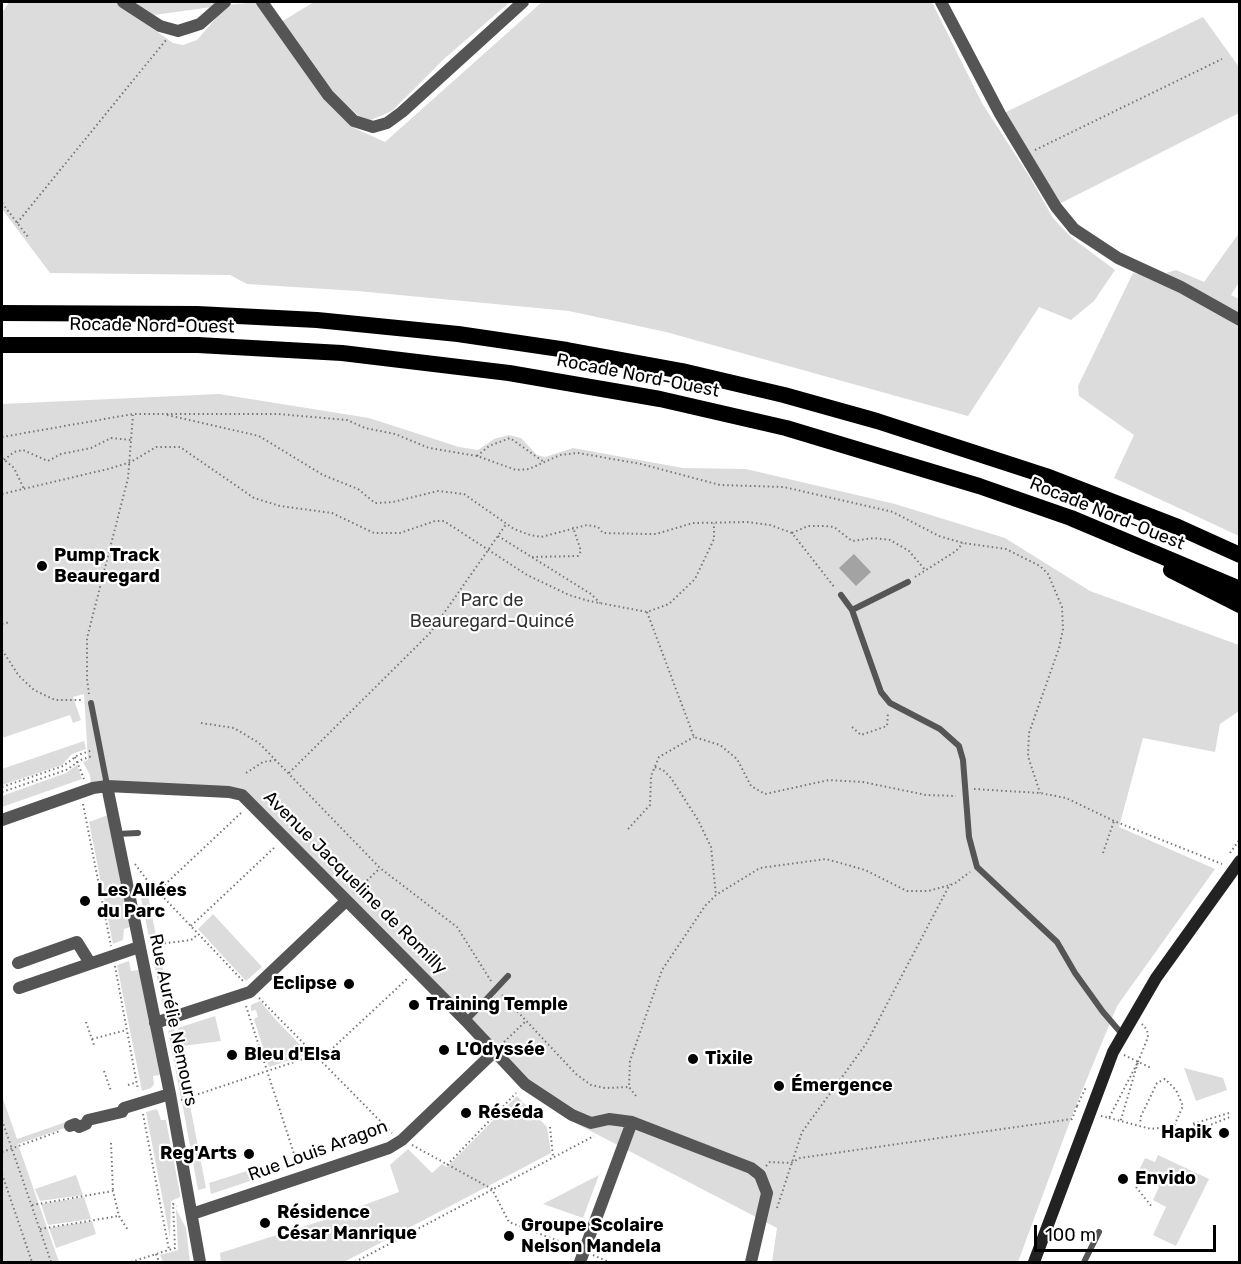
<!DOCTYPE html>
<meta charset="utf-8">
<style>
body{margin:0}
#map{position:relative;width:1241px;height:1264px;overflow:hidden;background:#fff;font-family:Rubik,sans-serif}
canvas{display:block}
.frame{position:absolute;inset:0;border:3px solid #000;pointer-events:none}
.scale{position:absolute;left:1034px;top:1225px;width:182px;height:27px;box-sizing:border-box;border:3px solid #000;border-top:0;padding-left:8px;font-size:18px;line-height:21px;white-space:nowrap;color:#000;-webkit-text-stroke:4px #fff;paint-order:stroke}
</style>
<div id="map">
<canvas width="1241" height="1264"></canvas>
<div class="frame"></div>
<div class="scale">100 m</div>
</div>
<script>
const g = document.querySelector('canvas').getContext('2d');
g.lineJoin = 'round';
function fillPath(path, color) {
  g.fillStyle = color;
  g.fill(path, 'evenodd');
}
function toPath(rows) {
  const path = new Path2D();
  for (const r of rows) {
    path.moveTo(r[0], r[1]);
    for (let i = 2; i < r.length; i += 2) path.lineTo(r[i], r[i + 1]);
  }
  return path;
}
function trace(path, color, width, dash) {
  g.strokeStyle = color;
  g.lineWidth = width;
  g.lineCap = dash ? 'butt' : 'round';
  g.setLineDash(dash || []);
  g.stroke(path);
}
function drawText(font, color, halo, rows, align = 'center') {
  g.font = font + ' Rubik,sans-serif';
  g.lineWidth = 4.5;
  g.setLineDash([]);
  g.textBaseline = 'middle';
  g.strokeStyle = halo;
  g.fillStyle = color;
  for (const [text, x, y, turn = 0] of rows) {
    g.save();
    g.translate(x, y);
    g.rotate((+turn || 0) * Math.PI / 180);
    g.textAlign = isNaN(turn) ? turn : align;
    if (halo) g.strokeText(text, 0, 0);
    g.fillText(text, 0, 0);
    g.restore();
  }
}
const green = toPath([
 [9,2,116,2,173,43,183,45,197,40,227,5,258,2,324,98,354,128,385,142,542,2,932,2,982,103,1031,179,1053,218,1072,238,1115,270,1094,301,1071,320,1039,307,968,416,666,332,569,311,357,291,247,284,230,275,50,273,2,209,2,13],
 [133,2,216,2,212,7,154,15],
 [314,2,510,2,445,58,392,111,371,120,360,117,331,92,281,22],
 [1203,17,1239,67,1239,113,1059,204,1004,113],
 [1239,233,1239,282,1231,295,1239,299,1239,315,1166,273,1176,270,1204,282],
 [1133,273,1148,276,1239,325,1239,536,1114,478,1134,435,1079,396,1078,386],
 [219,394,369,418,459,447,478,450,494,439,509,435,521,438,537,455,545,457,573,448,683,468,746,469,895,504,1005,538,1090,591,1239,645,1239,711,1220,724,1215,752,1143,738,1119,827,1215,869,1117,1006,1073,1113,1018,1262,772,1262,777,1228,579,1125,494,1055,244,798,91,788,90,775,83,762,88,760,84,694,73,697,81,720,73,723,70,715,2,738,2,404],
 [84,741,86,749,72,754,62,765,2,785,2,769],
 [77,765,82,779,2,807,2,796,66,773],
 [108,815,130,927,124,929,123,940,113,944,89,822],
 [143,882,146,885,156,936,149,937,138,883],
 [213,914,262,967,246,981,198,929],
 [160,955,170,1005,163,1007,153,957],
 [129,961,131,971,139,970,160,1075,153,1076,154,1084,151,1088,142,1091,117,965],
 [260,1001,276,1020,309,1054,269,1067,254,1019,258,1017,256,1010,251,1011,251,1005],
 [215,1016,221,1041,183,1046,180,1043,178,1028],
 [174,1029,188,1096,181,1098,168,1031],
 [1184,1068,1223,1078,1227,1090,1196,1101],
 [2,1096,17,1139,66,1122,68,1127,18,1144,59,1262,2,1262],
 [517,1096,547,1127,551,1153,344,1262,221,1262,220,1253,324,1220,399,1192,390,1165,408,1149,432,1173,442,1164,447,1167],
 [189,1100,206,1188,198,1190,182,1102],
 [157,1109,161,1120,166,1120,180,1194,180,1197,171,1201,170,1238,146,1112],
 [1158,1155,1209,1179,1176,1246,1153,1235,1166,1207,1153,1200,1159,1187,1144,1178,1143,1172,1139,1170,1145,1158,1155,1162],
 [280,1163,283,1170,211,1194,209,1183,266,1165,267,1167],
 [76,1175,83,1195,40,1201,35,1189],
 [599,1175,583,1218,543,1204],
 [84,1197,91,1219,48,1225,41,1204],
 [176,1209,186,1228,190,1262,163,1262,160,1255,178,1250],
 [92,1221,96,1234,56,1248,49,1228]
]);
const water = toPath([
 [854,554,871,572,856,586,839,568]
]);
const path = toPath([
 [1035,150,1222,59],
 [2,203,28,237],
 [17,223,166,40],
 [167,415,259,436,323,475,358,489,375,503,393,502,438,491,464,494,514,529,530,535,541,537,587,525,598,527,603,533,647,534,656,534,693,523,747,522,770,525,792,533,835,588],
 [2,437,133,414,278,414,347,420,365,428,395,434,429,448,477,456,516,470,529,469,560,455,578,453,641,464,720,485,784,487,893,512,939,536,963,543,1006,549,1040,566,1048,574,1062,607,1063,629,1059,648,1029,733,1028,756,1040,793],
 [477,456,489,446,510,438,544,462],
 [2,458,14,468,24,489],
 [4,460,14,452,23,450,48,461,61,454,91,448,111,438,131,440],
 [2,494,108,469,131,462,156,447,180,447,254,498,280,506,332,513,374,533,400,533,435,521,444,521,527,575,569,595,589,601,647,612,669,604,695,579,714,539,714,523],
 [792,533,808,526,825,526,834,527,852,541,874,538,890,540,909,551,926,571],
 [498,536,591,594,600,603],
 [532,557,578,556,581,551,573,527],
 [915,577,956,551,963,543],
 [647,612,694,737,720,745,737,759,751,786,765,794,829,780,863,782,926,795,956,796],
 [2,624,10,622],
 [2,650,19,676,34,690,55,700,82,700],
 [89,694,87,679,87,638,128,478,133,415],
 [201,723,234,728,259,743,380,868,457,927,491,981],
 [852,727,861,735,887,726,888,712],
 [75,757,84,779],
 [655,767,663,770,671,778,698,820,711,847,716,895],
 [246,773,263,762,275,760],
 [289,773,430,633,507,523],
 [2,787,63,766,78,755,93,750],
 [974,789,1040,793,1066,798,1114,821,1222,864],
 [2,792,66,770,81,760,92,756],
 [83,804,111,946],
 [628,829,650,805,651,776,659,757,694,737],
 [1103,853,1114,821],
 [1230,853,1240,839],
 [135,864,147,880,243,981],
 [158,891,242,812],
 [354,893,380,868],
 [191,926,276,846],
 [151,945,191,940,198,934],
 [115,966,138,1090],
 [502,995,576,1074,591,1085,605,1088,629,1087],
 [259,998,392,1133],
 [246,1006,298,1166],
 [86,1022,94,1045],
 [92,1039,127,1030],
 [504,1042,526,1021],
 [1124,1055,1151,1068],
 [320,1060,408,978],
 [1138,1062,1148,1037,1147,1030,1142,1024],
 [104,1071,111,1091],
 [128,1085,137,1082],
 [636,1096,629,1087,630,1061,662,970,705,906,716,895,760,868,826,859,865,870,907,891,928,891,954,884,970,872],
 [181,1100,315,1055],
 [1077,1106,1086,1087],
 [1229,1113,1192,1124,1205,1127,1230,1117],
 [143,1114,169,1250],
 [1101,1116,1109,1118,1138,1062,1120,1123],
 [1109,1118,1151,1129,1174,1126,1183,1106,1176,1090,1165,1079,1157,1083,1141,1116,1140,1124],
 [2,1120,51,1262],
 [550,1127,553,1157],
 [111,1143,113,1191],
 [412,1145,492,1189,509,1222,574,1247],
 [2,1152,60,1131],
 [447,1165,516,1093],
 [766,1166,770,1162,791,1163,800,1158,1072,1119,1077,1106,1079,1107],
 [2,1174,32,1262],
 [1136,1187,1152,1207],
 [32,1205,113,1191,119,1216,128,1230],
 [777,1208,802,1132,866,1044,950,884],
 [40,1229,119,1216],
 [156,1254,159,1262],
 [593,1255,609,1262],
 [131,1262,175,1248,173,1204,177,1206],
 [355,1262,594,1136]
]);
const service = toPath([
 [841,595,852,610,881,692,890,703,940,729,959,746,963,760,969,837,977,867,1057,942,1075,973,1103,1012,1122,1034],
 [852,610,908,582],
 [91,703,107,785],
 [117,834,138,833],
 [466,1021,508,976],
 [1084,1262,1099,1232]
]);
const minor = toPath([
 [123,2,160,26,178,31,200,24,225,2],
 [262,2,328,95,354,121,373,127,387,123,402,112,523,2],
 [941,2,1000,114,1056,207,1074,229,1118,258,1181,287,1240,320],
 [107,786,170,1094,200,1262],
 [2,820,93,788,107,786,229,792,242,795,466,1021,525,1084,572,1115,591,1123,609,1119,632,1122,751,1168,760,1175,767,1193,751,1262],
 [18,963,77,942,90,963],
 [19,988,139,947],
 [155,1023,250,992,346,901],
 [70,1126,75,1124,79,1127,86,1124,88,1120,122,1112,124,1108,170,1094],
 [192,1214,389,1148,402,1140,495,1051],
 [580,1262,632,1122]
]);
const secondary = toPath([
 [1034,1262,1113,1052,1156,978,1240,861]
]);
const trunk = toPath([
 [2,313,197,314,317,320,458,334,567,350,682,371,784,395,877,421,1046,476,1178,527,1240,555],
 [2,345,198,345,342,353,509,373,660,399,786,428,979,486,1071,518,1240,589],
 [1171,570,1240,605]
]);
const markers = [
 [42,566,6,"#000"],
 [85,901,6,"#000"],
 [349,984,6,"#000"],
 [414,1005,6,"#000"],
 [444,1050,6,"#000"],
 [232,1055,6,"#000"],
 [693,1059,6,"#000"],
 [779,1086,6,"#000"],
 [466,1113,6,"#000"],
 [1224,1133,6,"#000"],
 [249,1154,6,"#000"],
 [1123,1179,6,"#000"],
 [265,1223,6,"#000"],
 [509,1236,6,"#000"]
];
const streetNames = [
 ["Rocade Nord-Ouest",152,326,1],
 ["Rocade Nord-Ouest",638,376,11],
 ["Rocade Nord-Ouest",1107,514,22],
 ["Avenue Jacqueline de Romilly",355,883,45],
 ["Rue Aurélie Nemours",173,1020,78],
 ["Rue Louis Aragon",318,1151,-20]
];
const poiNames = [
 ["Pump Track",54,556],
 ["Beauregard",54,577],
 ["Les Allées",97,891],
 ["du Parc",97,912],
 ["Eclipse",337,984,"right"],
 ["Training Temple",426,1005],
 ["L'Odyssée",456,1050],
 ["Bleu d'Elsa",244,1055],
 ["Tixile",705,1059],
 ["Émergence",791,1086],
 ["Réséda",478,1113],
 ["Hapik",1212,1133,"right"],
 ["Reg'Arts",237,1154,"right"],
 ["Envido",1135,1179],
 ["Résidence",277,1213],
 ["César Manrique",277,1234],
 ["Groupe Scolaire",521,1226],
 ["Nelson Mandela",521,1247]
];
const parkNames = [
 ["Parc de",492,601],
 ["Beauregard-Quincé",492,622]
];
fillPath(green, '#dcdcdc');
fillPath(water, '#a3a3a3');
trace(path, '#777', 2, [1.5, 3]);
trace(service, '#555', 6);
trace(minor, '#555', 12);
trace(secondary, '#222', 12);
trace(trunk, '#000', 16);
for (const [x, y, r, color] of markers) {
  const dot = new Path2D();
  dot.arc(x, y, r, 0, 2 * Math.PI);
  g.fillStyle = color;
  g.fill(dot);
  trace(dot, '#fff', 2);
}
drawText('18px', '#000', '#fff', streetNames);
drawText('bold 18px', '#000', '#fff', poiNames, 'left');
drawText('18px', '#333', '#fff', parkNames);
</script>
